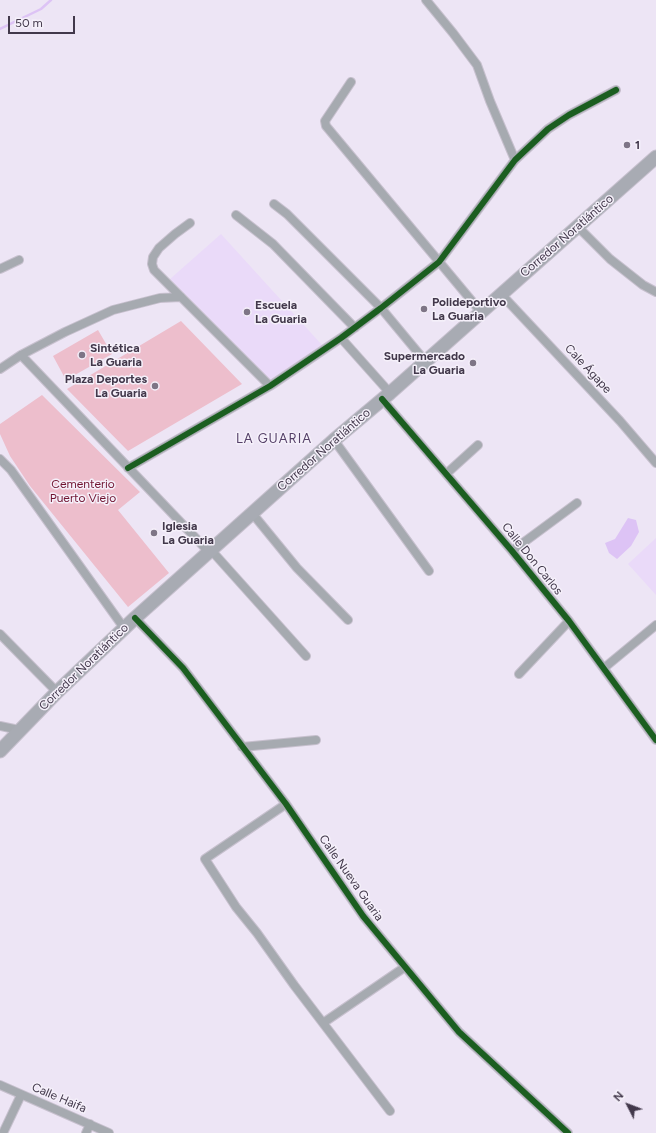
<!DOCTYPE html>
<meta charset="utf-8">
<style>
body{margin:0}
#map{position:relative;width:656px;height:1133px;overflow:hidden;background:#ede5f5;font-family:Figtree,sans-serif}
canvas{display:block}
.north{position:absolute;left:608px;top:1085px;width:40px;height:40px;-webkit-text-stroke:3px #f5f0fa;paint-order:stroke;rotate:312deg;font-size:11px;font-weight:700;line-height:16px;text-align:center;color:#42384b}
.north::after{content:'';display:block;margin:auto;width:14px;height:18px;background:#42384b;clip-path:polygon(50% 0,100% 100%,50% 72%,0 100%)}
.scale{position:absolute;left:8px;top:16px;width:67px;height:18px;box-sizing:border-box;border:2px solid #42384b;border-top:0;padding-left:5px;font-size:12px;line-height:14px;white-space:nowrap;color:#42384b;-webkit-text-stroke:3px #f5f0fa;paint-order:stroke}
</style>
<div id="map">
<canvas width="656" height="1133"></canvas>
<div class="north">N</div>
<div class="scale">50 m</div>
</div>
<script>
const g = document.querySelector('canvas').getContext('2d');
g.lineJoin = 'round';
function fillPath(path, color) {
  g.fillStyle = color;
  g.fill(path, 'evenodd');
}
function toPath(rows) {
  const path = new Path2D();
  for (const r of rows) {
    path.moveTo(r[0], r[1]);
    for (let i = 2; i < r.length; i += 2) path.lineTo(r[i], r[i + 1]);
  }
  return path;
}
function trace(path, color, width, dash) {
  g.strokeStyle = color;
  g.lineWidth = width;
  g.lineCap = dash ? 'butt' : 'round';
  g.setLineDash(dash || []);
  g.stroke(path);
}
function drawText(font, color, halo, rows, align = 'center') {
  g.font = font + ' Figtree,sans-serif';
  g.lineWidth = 3;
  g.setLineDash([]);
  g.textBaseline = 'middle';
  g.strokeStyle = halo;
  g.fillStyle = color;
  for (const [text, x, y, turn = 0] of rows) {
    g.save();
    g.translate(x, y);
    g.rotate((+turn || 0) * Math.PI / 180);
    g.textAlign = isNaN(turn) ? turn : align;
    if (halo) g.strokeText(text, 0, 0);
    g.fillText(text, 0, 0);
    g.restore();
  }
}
const built = toPath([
 [221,234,322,345,271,381,170,279],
 [656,538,656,595,628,564]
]);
const green = toPath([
 [181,321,242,384,128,451,67,389],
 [98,330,112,354,66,380,53,356],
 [42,395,140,492,118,510,169,573,128,607,30,486,10,456,0,434,0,424]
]);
const water = toPath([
 [628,518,636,520,639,532,631,546,617,559,609,553,605,543,615,539]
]);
const stream = toPath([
 [0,29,41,9,51,0]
]);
const minor = toPath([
 [426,0,453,33,477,65,490,101,515,160],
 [351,82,325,121,326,126,481,312],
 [274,204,287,214,381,308,425,361],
 [236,215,273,244,355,328],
 [190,223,175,234,159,248,153,257,152,264,154,270,270,386],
 [578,227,610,259,643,285,656,292],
 [0,269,19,260],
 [501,294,620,421,656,463],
 [341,338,390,393],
 [21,355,209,552],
 [0,369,21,355,65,332,113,310,160,298,181,297],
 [382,399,512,551,569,621,656,740],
 [334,440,429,571],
 [0,459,11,470,124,628],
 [128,468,270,386,341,338,381,308,439,262,515,160,548,129,569,115,616,90],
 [446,474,478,445],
 [252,513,297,568,348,620],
 [211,550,306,656],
 [512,551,577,503],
 [135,618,183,668,286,804,363,916,459,1032,568,1133],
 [0,634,57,692],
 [604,668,656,625],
 [519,674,569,621],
 [0,726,19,730],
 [242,747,316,740],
 [286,804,205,859,236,907,257,933,294,985,390,1111],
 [323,1023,405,967],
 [0,1085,109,1133],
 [3,1133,21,1095],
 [86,1133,90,1124]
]);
const trunk = toPath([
 [0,751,57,692,135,618,334,440,390,393,656,157]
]);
const cycleway = toPath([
 [382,399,512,551,569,621,656,740],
 [128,468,270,386,341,338,381,308,439,262,515,160,548,129,569,115,616,90],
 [135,618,183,668,286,804,363,916,459,1032,568,1133]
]);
const markers = [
 [627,145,4,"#7e7586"],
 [424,309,4,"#7e7586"],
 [247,312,4,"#7e7586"],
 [82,355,4,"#7e7586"],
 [473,363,4,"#7e7586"],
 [155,386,4,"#7e7586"],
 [154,533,4,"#7e7586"]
];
const poiNames = [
 ["1",635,145],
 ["Polideportivo",432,302],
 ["La Guaria",432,316],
 ["Escuela",255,305],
 ["La Guaria",255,319],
 ["Sintética",90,348],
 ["La Guaria",90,362],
 ["Supermercado",465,356,"right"],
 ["La Guaria",465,370,"right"],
 ["Plaza Deportes",147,379,"right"],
 ["La Guaria",147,393,"right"],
 ["Iglesia",162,526],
 ["La Guaria",162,540]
];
const streetNames = [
 ["Corredor Noratlántico",567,236,-41],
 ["Cale Ágape",588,369,47],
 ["Corredor Noratlántico",324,450,-41],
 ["Calle Don Carlos",532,559,51],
 ["Corredor Noratlántico",84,667,-44],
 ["Calle Nueva Guaria",351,878,55],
 ["Calle Haifa",59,1098,23]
];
const parkNames = [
 ["Cementerio",83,484],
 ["Puerto Viejo",83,498]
];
const neighbourhoodNames = [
 ["LA GUARIA",274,439]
];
fillPath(built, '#eadaf9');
fillPath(green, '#edbecc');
fillPath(water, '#ddc3f5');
trace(stream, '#ddc3f5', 2.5);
trace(minor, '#c7c0ce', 10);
trace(trunk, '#c7c0ce', 15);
trace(minor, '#a6aab0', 8);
trace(trunk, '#a8abb3', 13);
trace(cycleway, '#1b5e20', 6);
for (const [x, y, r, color] of markers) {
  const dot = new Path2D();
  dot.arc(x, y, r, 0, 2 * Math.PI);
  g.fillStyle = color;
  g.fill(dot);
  trace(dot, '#f5f0fa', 1.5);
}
drawText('bold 12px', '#42384b', '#f5f0fa', poiNames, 'left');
drawText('12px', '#42384b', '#f5f0fa', streetNames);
drawText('12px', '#701330', '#f5f0fa', parkNames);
g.letterSpacing = '1px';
drawText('13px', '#554068', '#f5f0fa', neighbourhoodNames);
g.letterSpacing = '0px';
</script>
